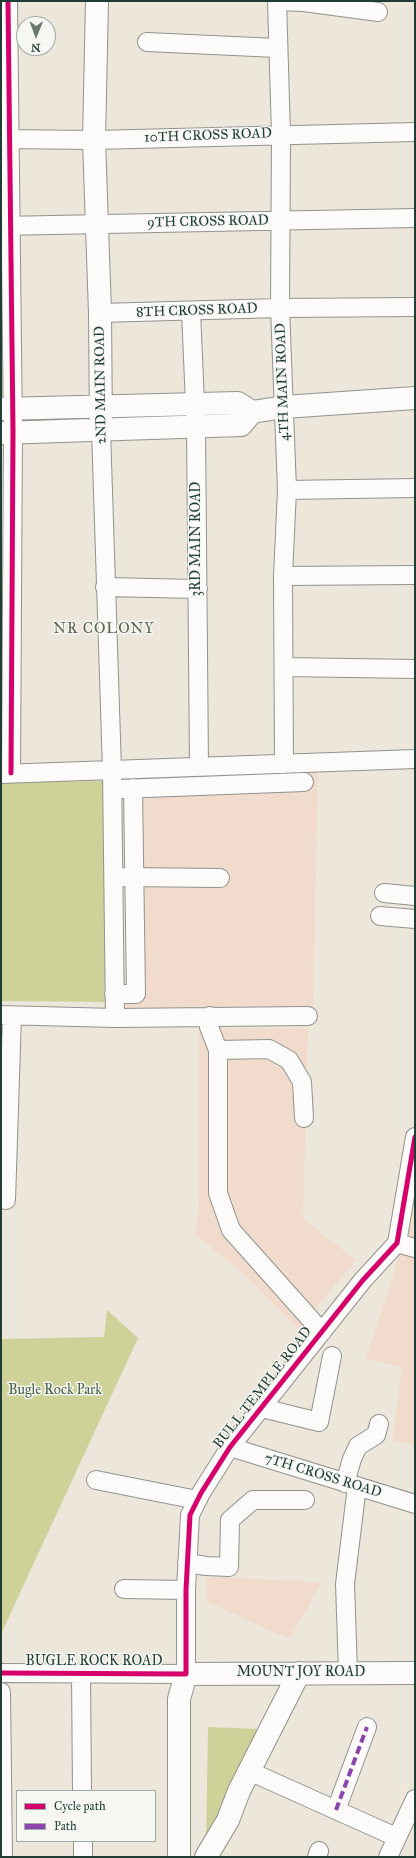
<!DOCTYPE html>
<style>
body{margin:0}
#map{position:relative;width:416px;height:1858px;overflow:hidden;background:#ece6db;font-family:"IM FELL Great Primer",serif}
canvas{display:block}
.frame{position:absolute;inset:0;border:2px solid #1f3d34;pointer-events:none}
.legend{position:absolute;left:16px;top:1790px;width:140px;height:52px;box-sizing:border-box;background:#f6f6f2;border:1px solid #a0aca6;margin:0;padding:5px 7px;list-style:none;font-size:12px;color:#1f3d34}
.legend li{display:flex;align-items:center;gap:8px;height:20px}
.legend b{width:20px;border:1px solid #a0aca6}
.north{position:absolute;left:16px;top:16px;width:40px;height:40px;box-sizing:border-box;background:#f6f6f2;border:1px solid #a0aca6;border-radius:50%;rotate:181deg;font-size:11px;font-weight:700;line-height:16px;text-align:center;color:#1f3d34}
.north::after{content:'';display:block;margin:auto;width:14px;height:18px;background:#67786e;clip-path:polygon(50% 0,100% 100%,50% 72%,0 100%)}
</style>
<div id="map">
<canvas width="416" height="1858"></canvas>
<div class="frame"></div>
<ul class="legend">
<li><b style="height:5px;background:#d6006c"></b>Cycle path</li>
<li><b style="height:5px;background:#8e44ad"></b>Path</li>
</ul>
<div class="north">N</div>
</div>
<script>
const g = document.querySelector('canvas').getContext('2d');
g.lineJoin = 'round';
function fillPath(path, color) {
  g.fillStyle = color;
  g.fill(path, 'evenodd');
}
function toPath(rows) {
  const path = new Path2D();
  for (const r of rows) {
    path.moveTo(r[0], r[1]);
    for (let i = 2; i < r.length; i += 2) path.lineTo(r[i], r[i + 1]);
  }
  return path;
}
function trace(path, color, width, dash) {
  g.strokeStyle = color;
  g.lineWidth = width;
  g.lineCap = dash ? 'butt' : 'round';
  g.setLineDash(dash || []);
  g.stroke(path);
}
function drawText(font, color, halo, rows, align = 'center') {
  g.font = font + ' "IM FELL Great Primer",serif';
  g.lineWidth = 3;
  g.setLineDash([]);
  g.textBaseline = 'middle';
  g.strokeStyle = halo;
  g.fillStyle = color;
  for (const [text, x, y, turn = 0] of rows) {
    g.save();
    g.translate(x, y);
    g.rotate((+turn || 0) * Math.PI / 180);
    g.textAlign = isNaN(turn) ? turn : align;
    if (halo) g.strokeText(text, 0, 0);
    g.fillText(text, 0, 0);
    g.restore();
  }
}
const built = toPath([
 [318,770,313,1009,127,1009,124,775],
 [308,1028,303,1219,356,1260,298,1329,238,1269,195,1234,199,1206,199,1029],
 [415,1206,415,1445,393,1440,402,1367,366,1359],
 [206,1577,322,1582,289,1639,206,1601]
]);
const green = toPath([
 [1,302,5,302,6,400,1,400],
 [104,781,105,1002,1,1001,1,782],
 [107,1310,138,1338,1,1634,1,1339,104,1337],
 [208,1727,257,1729,235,1789,206,1847]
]);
const minor = toPath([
 [8,1,13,432,11,773],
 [277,1,281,134,280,308,287,490,283,576,284,764],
 [277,1,304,2,378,12],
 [147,42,277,48],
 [1,139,94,140,415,132],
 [1,226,415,218],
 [191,311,196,427,199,767],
 [100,313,280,308,415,307],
 [101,430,112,770,115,1018],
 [287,490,415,488],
 [283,576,415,575],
 [105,587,198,589],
 [284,667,415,669],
 [1,774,415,759],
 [121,789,304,782],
 [122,877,220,878],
 [384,893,415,896],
 [380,916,415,919],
 [114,994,136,994,133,788],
 [1,1015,115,1018,308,1016],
 [210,1016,209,1027,218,1050,218,1193,231,1230,322,1332],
 [218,1050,269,1049,289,1060,302,1082,304,1118],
 [6,1200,12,1016],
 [397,1243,415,1248],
 [262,1408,319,1422,332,1356],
 [230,1447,415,1504],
 [96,1480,197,1500],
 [345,1483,352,1459,358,1446,376,1435,379,1424],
 [187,1563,206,1566,229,1567,230,1520,253,1500,305,1500],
 [124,1589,186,1590],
 [348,1672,345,1584,357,1486],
 [1,1673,186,1674,186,1590,190,1515,201,1493,230,1447,363,1280,397,1243,415,1137],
 [81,1674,82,1791],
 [1,1692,3,1857],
 [249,1771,396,1837],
 [336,1810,367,1727],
 [83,1841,83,1857],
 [317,1857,319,1851],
 [388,1857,415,1799]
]);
const major = toPath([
 [97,1,94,140,100,313,101,430],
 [1,409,238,403,252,412,284,407,415,398],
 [1,433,241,425,252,412],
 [186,1674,415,1673],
 [179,1857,179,1699,186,1674],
 [206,1857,228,1820,239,1791,299,1673]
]);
const quiet = toPath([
 [336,1810,367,1727]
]);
const cycleway = toPath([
 [8,1,13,432,11,773],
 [1,1673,186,1674,186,1590,190,1515,201,1493,230,1447,363,1280,397,1243,415,1137]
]);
const streetNames = [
 ["10TH CROSS ROAD",208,136,-2],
 ["9TH CROSS ROAD",208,222,-1],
 ["8TH CROSS ROAD",197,311,-2],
 ["4TH MAIN ROAD",283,382,-92],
 ["2ND MAIN ROAD",101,385,-91],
 ["3RD MAIN ROAD",197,539,-90],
 ["BULL TEMPLE ROAD",263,1388,-52],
 ["7TH CROSS ROAD",323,1476,17],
 ["BUGLE ROCK ROAD",94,1662],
 ["MOUNT JOY ROAD",301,1673]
];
const parkNames = [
 ["Bugle Rock Park",55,1391]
];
const neighbourhoodNames = [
 ["NR COLONY",104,629]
];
fillPath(built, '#f1dbcd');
fillPath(green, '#ced299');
trace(minor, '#91938c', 20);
trace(major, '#91938c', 24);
trace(minor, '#fcfbfa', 18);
trace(major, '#fcfbfa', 22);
trace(quiet, '#8e44ad', 4, [8, 4]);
trace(cycleway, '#d6006c', 5);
drawText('14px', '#1f3d34', '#f6f6f2', streetNames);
drawText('14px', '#445e40', '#f6f6f2', parkNames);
g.letterSpacing = '1px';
drawText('15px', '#5c6250', '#f6f6f2', neighbourhoodNames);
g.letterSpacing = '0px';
</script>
